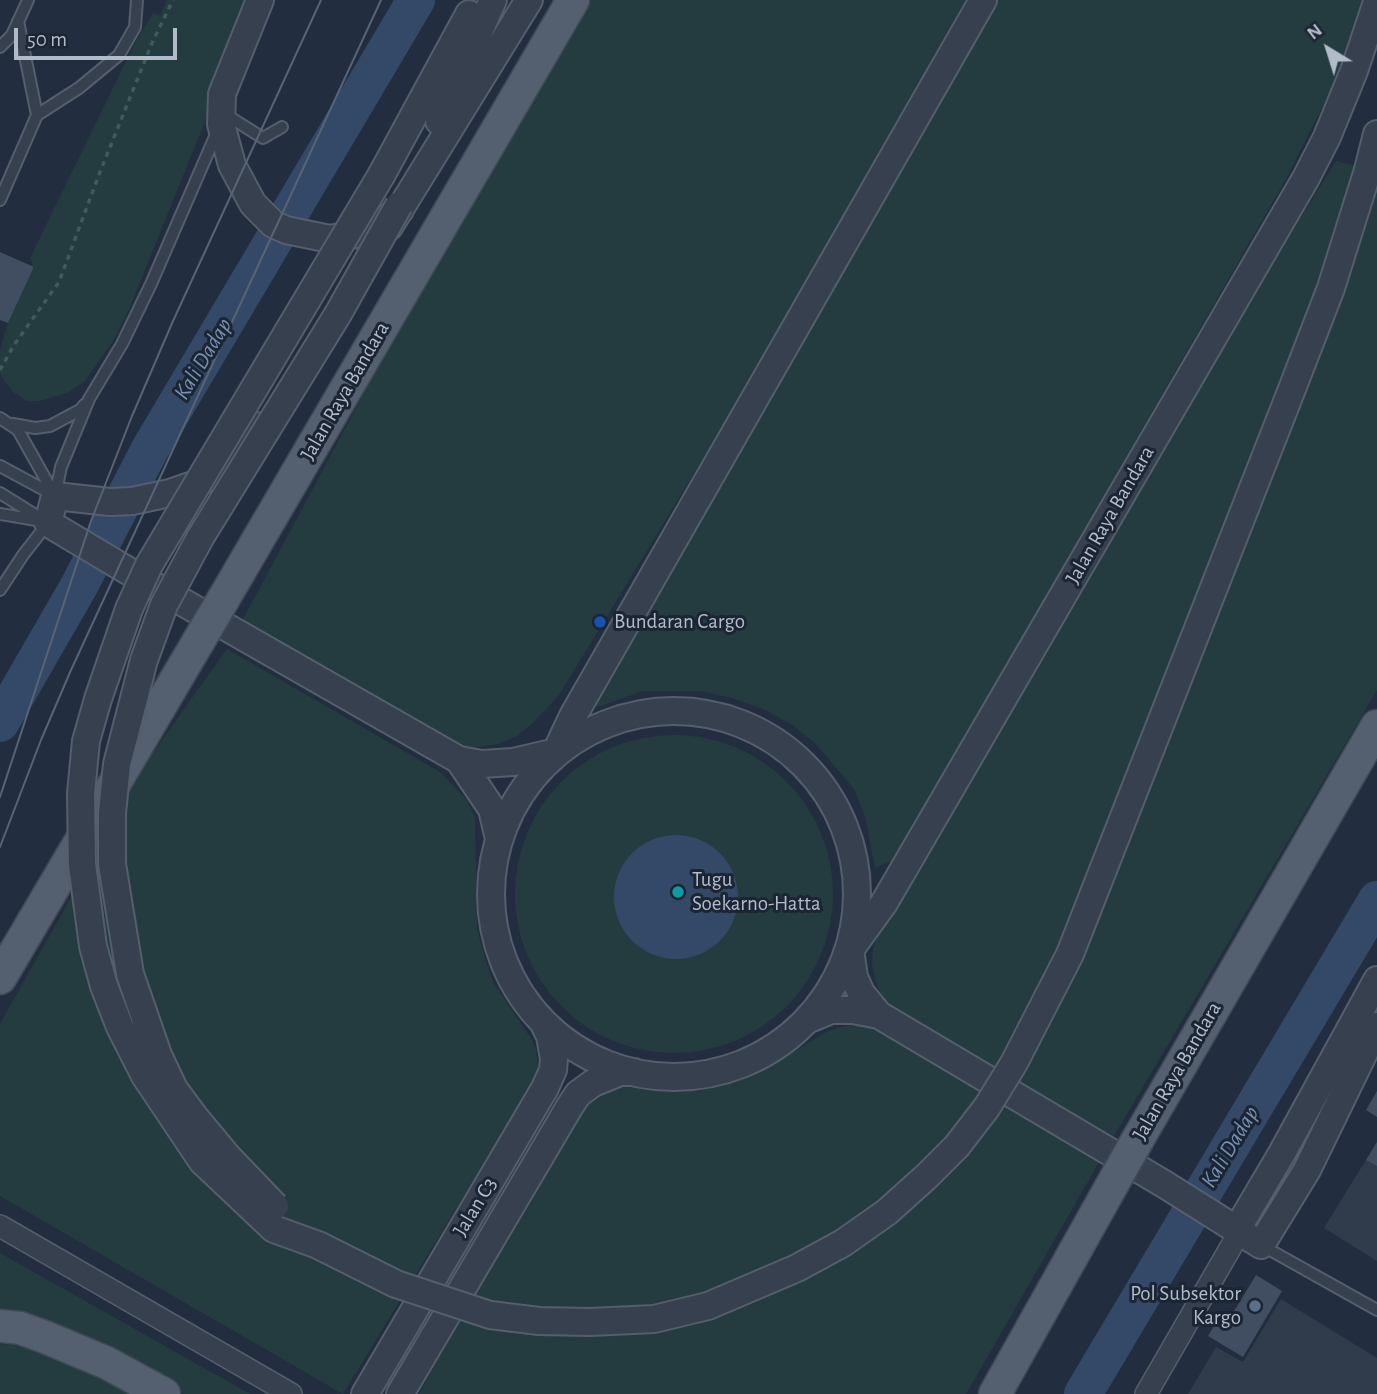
<!DOCTYPE html>
<style>
body{margin:0}
#map{position:relative;width:1377px;height:1394px;overflow:hidden;background:#222e3f;font-family:"Alegreya Sans",sans-serif}
canvas{display:block}
.north{position:absolute;left:1293px;top:14px;width:70px;height:70px;-webkit-text-stroke:5px #1b2533;paint-order:stroke;rotate:322deg;font-size:19px;font-weight:700;line-height:28px;text-align:center;color:#b2bbca}
.north::after{content:'';display:block;margin:auto;width:24px;height:32px;background:#b2bbca;clip-path:polygon(50% 0,100% 100%,50% 72%,0 100%)}
.scale{position:absolute;left:14px;top:28px;width:163px;height:32px;box-sizing:border-box;border:4px solid #b2bbca;border-top:0;padding-left:9px;font-size:21px;line-height:24px;white-space:nowrap;color:#b2bbca;-webkit-text-stroke:5px #1b2533;paint-order:stroke}
</style>
<div id="map">
<canvas width="1377" height="1394"></canvas>
<div class="north">N</div>
<div class="scale">50 m</div>
</div>
<script>
const g = document.querySelector('canvas').getContext('2d');
g.lineJoin = 'round';
function fillPath(path, color) {
  g.fillStyle = color;
  g.fill(path, 'evenodd');
}
function toPath(rows) {
  const path = new Path2D();
  for (const r of rows) {
    if (r.length === 3) {
      path.moveTo(r[0] + r[2], r[1]);
      path.arc(r[0], r[1], r[2], 0, 2 * Math.PI);
      continue;
    }
    path.moveTo(r[0], r[1]);
    for (let i = 2; i < r.length; i += 2) path.lineTo(r[i], r[i + 1]);
  }
  return path;
}
function trace(path, color, width, dash) {
  g.strokeStyle = color;
  g.lineWidth = width;
  g.lineCap = dash ? 'butt' : 'round';
  g.setLineDash(dash || []);
  g.stroke(path);
}
function drawText(font, color, halo, rows, align = 'center') {
  g.font = font + ' "Alegreya Sans",sans-serif';
  g.lineWidth = 6;
  g.setLineDash([]);
  g.textBaseline = 'middle';
  g.strokeStyle = halo;
  g.fillStyle = color;
  for (const [text, x, y, turn = 0] of rows) {
    g.save();
    g.translate(x, y);
    g.rotate((+turn || 0) * Math.PI / 180);
    g.textAlign = isNaN(turn) ? turn : align;
    if (halo) g.strokeText(text, 0, 0);
    g.fillText(text, 0, 0);
    g.restore();
  }
}
const airport = toPath([
 [1377,1142,1377,1261,1324,1228],
 [1281,1299,1377,1358,1377,1394,1188,1394,1216,1347,1243,1362]
]);
const green = toPath([
 [167,0,254,0,130,307,113,341,85,381,67,393,39,401,27,401,13,392,0,374,0,350,8,323,34,268,30,258,134,45,153,13,160,15],
 [591,0,965,0,724,424,559,695,534,722,517,736,498,744,467,749,445,748,240,625,401,324],
 [996,0,1363,0,1332,88,1286,179,894,860,875,868,865,816,854,789,815,743,791,724,763,709,732,698,701,691,643,691,598,707,591,696],
 [1336,161,1377,172,1377,690,1111,1141,894,1011,882,998,876,982,872,965,873,949,878,934,1084,590,1236,323],
 [227,649,440,772,467,800,475,818,477,928,484,955,493,982,532,1040,536,1050,538,1065,533,1082,343,1394,0,1196,0,1024,150,757],
 [674,894,159],
 [860,1025,894,1036,1101,1159,966,1394,419,1394,458,1322,529,1206,568,1133,589,1101,613,1086,674,1090,707,1088,732,1083,760,1072,828,1031,844,1026],
 [0,1253,250,1394,184,1394,102,1346,0,1314],
 [0,1344,31,1347,59,1358,132,1394,0,1394]
]);
const water = toPath([
 [676,897,62]
]);
const river = toPath([
 [0,723,79,586,150,449,416,0],
 [1083,1394,1377,900]
]);
const building = toPath([
 [0,252,34,267,8,323,0,320],
 [1377,1091,1377,1117,1366,1110],
 [1377,1142,1377,1166,1366,1160],
 [1256,1275,1282,1291,1243,1357,1208,1336,1217,1321,1225,1326]
]);
const path = toPath([
 [0,370,14,345,59,282,100,172,152,43,173,0]
]);
const service = toPath([
 [0,47,12,35,28,0],
 [223,113,263,138,282,127],
 [37,115,79,88,119,55,135,27,137,0],
 [0,200,37,115,18,21],
 [0,418,18,430,55,496],
 [13,424,35,428,50,426,80,410,84,405],
 [0,466,52,494],
 [0,493,48,523],
 [55,496,61,467,89,399,122,344,151,284,217,132],
 [0,514,42,521],
 [0,590,23,555,48,523],
 [1261,1245,1377,1310]
]);
const minor = toPath([
 [0,1226,291,1394],
 [1146,1394,1239,1233]
]);
const tertiary = toPath([
 [260,0,222,94,221,124,232,165,253,204,273,224,286,230,330,239,362,233,400,210],
 [439,121,493,0],
 [1368,170,1377,134],
 [382,174,469,14],
 [389,227,529,0],
 [257,426,234,457,217,472,196,484,170,493,132,501,110,502,55,496,48,523,130,572,459,760,482,764,513,762,556,752],
 [674,894,183],
 [556,752,573,716,983,0],
 [459,760,492,809,499,839],
 [879,1015,861,993,854,977,850,950,884,903,1306,178,1327,137,1354,71,1377,2],
 [809,1019,831,1010,853,1010,879,1015,1164,1184,1261,1245,1307,1170,1377,1026],
 [1236,1231,1282,1153,1377,980],
 [318,1245,396,1284],
 [365,1394,545,1088,553,1070,554,1059,550,1036,543,1022],
 [400,1394,570,1106,578,1094,593,1083,620,1072,634,1072]
]);
const primary = toPath([
 [224,598,573,0],
 [0,978,198,642],
 [1138,1139,1377,726],
 [0,1326,20,1328,45,1337,107,1363,164,1394],
 [995,1394,1117,1176]
]);
const tram = toPath([
 [0,797,91,521,132,416,173,321,321,0],
 [0,847,41,740,71,670,381,0]
]);
const tertiaryBridge = toPath([
 [275,1206,228,1157,194,1116,174,1089,158,1055,130,974,112,864,112,813,117,764,144,660,164,605,200,538,338,314,399,205],
 [318,1245,274,1229,202,1161,145,1076,120,1027,104,986,93,946,82,864,81,793,86,741,98,699,129,609,149,565,382,174],
 [396,1284,490,1315,539,1321,590,1322,654,1319,708,1306,797,1268,843,1243,887,1212,927,1176,957,1146,987,1107,1014,1063,1070,954,1292,389,1331,288,1368,170]
]);
const primaryBridge = toPath([
 [198,642,224,598],
 [1117,1176,1138,1139]
]);
const markers = [
 [600,622,7,"#1a4fb4"],
 [678,892,7,"#0f9aa8"],
 [1255,1306,7,"#5c6f8a"]
];
const streetNames = [
 ["Jalan Raya Bandara",345,391,-60],
 ["Jalan Raya Bandara",1110,515,-60],
 ["Jalan Raya Bandara",1177,1071,-60],
 ["Jalan C3",475,1207,-59]
];
const poiNames = [
 ["Bundaran Cargo",614,622],
 ["Tugu",692,880],
 ["Soekarno-Hatta",692,904],
 ["Pol Subsektor",1241,1294,"right"],
 ["Kargo",1241,1318,"right"]
];
const waterNames = [
 ["Kali Dadap",203,359,-59],
 ["Kali Dadap",1230,1147,-59]
];
fillPath(airport, '#303b4c');
fillPath(green, '#243c40');
fillPath(water, '#344967');
trace(river, '#344967', 38);
fillPath(building, '#414e61');
trace(service, '#545e6c', 14);
trace(minor, '#545e6c', 24);
trace(tertiary, '#545e6c', 30);
trace(primary, '#3f4957', 35);
trace(path, '#42595d', 3.5, [5, 5]);
trace(service, '#36404f', 10);
trace(minor, '#36404f', 21);
trace(tertiary, '#36404f', 26);
trace(primary, '#545f6f', 32);
trace(tram, '#586476', 2);
trace(tertiaryBridge, '#545e6c', 30, []);
trace(primaryBridge, '#3f4957', 35, []);
trace(tertiaryBridge, '#36404f', 26);
trace(primaryBridge, '#545f6f', 32);
for (const [x, y, r, color] of markers) {
  const dot = new Path2D();
  dot.arc(x, y, r, 0, 2 * Math.PI);
  g.fillStyle = color;
  g.fill(dot);
  trace(dot, '#1b2533', 2.5);
}
drawText('21px', '#b2bbca', '#1b2533', streetNames);
drawText('21px', '#b2bbca', '#1b2533', poiNames, 'left');
drawText('italic 23px', '#7890b3', '#1b2533', waterNames);
</script>
